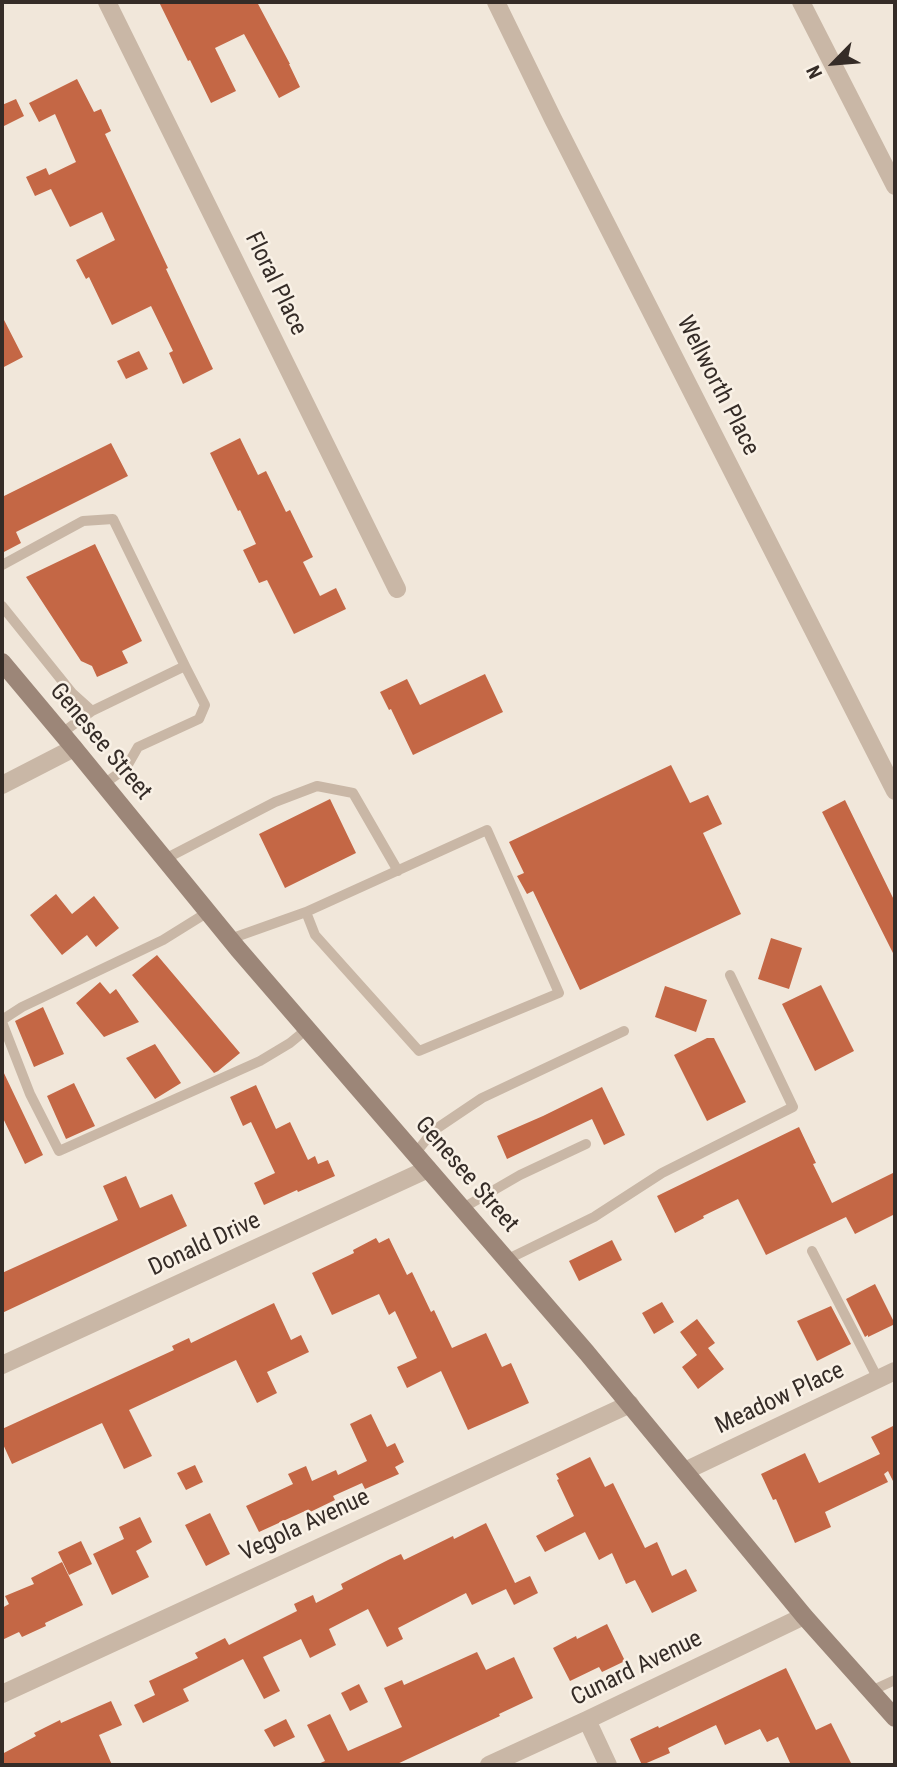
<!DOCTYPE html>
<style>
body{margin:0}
#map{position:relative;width:897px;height:1767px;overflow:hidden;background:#f1e7da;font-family:"Roboto Condensed",sans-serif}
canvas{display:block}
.frame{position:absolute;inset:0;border:4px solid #352c27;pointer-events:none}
.north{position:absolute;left:799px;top:28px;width:70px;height:70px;-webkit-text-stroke:5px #f9f1e6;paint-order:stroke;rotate:245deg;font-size:19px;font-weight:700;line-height:28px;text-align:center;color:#352c27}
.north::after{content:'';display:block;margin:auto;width:24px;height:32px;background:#352c27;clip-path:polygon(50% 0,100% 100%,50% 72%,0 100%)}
</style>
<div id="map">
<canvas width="897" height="1767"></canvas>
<div class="frame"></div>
<div class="north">N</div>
</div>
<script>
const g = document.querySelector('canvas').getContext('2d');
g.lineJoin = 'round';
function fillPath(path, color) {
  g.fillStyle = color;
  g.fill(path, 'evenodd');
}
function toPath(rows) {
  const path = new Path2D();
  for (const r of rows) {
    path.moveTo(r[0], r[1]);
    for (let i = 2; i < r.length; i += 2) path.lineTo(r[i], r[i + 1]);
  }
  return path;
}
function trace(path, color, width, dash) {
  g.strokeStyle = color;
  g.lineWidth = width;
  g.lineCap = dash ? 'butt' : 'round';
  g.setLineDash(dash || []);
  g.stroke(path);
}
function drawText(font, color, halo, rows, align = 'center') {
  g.font = font + ' "Roboto Condensed",sans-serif';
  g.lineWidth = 5;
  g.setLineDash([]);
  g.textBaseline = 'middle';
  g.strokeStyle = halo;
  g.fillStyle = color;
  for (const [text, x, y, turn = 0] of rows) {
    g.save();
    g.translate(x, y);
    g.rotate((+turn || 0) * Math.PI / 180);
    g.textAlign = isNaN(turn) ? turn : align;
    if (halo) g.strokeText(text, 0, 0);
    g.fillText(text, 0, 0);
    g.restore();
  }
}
const building = toPath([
 [159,2,257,2,290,64,289,64,300,87,279,98,244,34,215,48,236,91,211,103,190,60,188,61],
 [77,79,94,112,101,109,111,131,105,134,168,268,166,269,213,369,183,384,169,353,173,351,151,306,112,325,89,277,86,279,76,260,115,240,102,212,70,227,51,189,35,196,26,177,46,168,49,175,76,162,55,114,39,122,29,103],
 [16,99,24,116,2,127,2,105],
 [2,316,23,357,2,368],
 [139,351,148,369,126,379,117,361],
 [240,438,258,475,266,471,286,512,290,510,313,557,303,562,320,596,336,588,346,609,294,634,267,580,259,583,243,550,256,544,240,510,238,511,210,453],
 [111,443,128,476,16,532,21,543,2,553,2,497],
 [95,544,142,641,122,651,128,663,97,677,92,666,81,661,26,577],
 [485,674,503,712,413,755,391,709,389,710,380,692,407,679,420,705],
 [671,765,690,803,708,795,722,824,703,833,741,914,580,990,533,891,527,894,517,876,524,873,509,842],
 [330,799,356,853,285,888,259,834],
 [845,800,895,902,895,957,822,812],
 [56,894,72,914,94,896,119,928,96,947,87,935,62,955,30,915],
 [771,938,802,948,789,989,758,979],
 [157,955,240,1053,218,1071,214,1073,132,975],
 [100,982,110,994,116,989,139,1022,104,1037,76,1003],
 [821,985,854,1051,815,1071,782,1004],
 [665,986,707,1000,696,1032,655,1017],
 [43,1007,64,1054,34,1067,15,1021],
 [707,1038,714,1038,746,1102,707,1121,674,1055],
 [155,1044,181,1083,155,1099,126,1058],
 [2,1069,43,1155,25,1164,2,1116],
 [74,1083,95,1126,66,1139,47,1096],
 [256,1085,276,1129,290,1122,308,1160,315,1156,318,1164,328,1160,335,1176,298,1192,297,1190,264,1205,254,1183,275,1173,251,1122,243,1126,230,1097],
 [602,1087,625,1135,604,1145,592,1119,507,1159,497,1136,543,1116],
 [799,1127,816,1163,813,1164,832,1203,895,1172,895,1214,855,1234,846,1217,766,1255,738,1199,703,1216,704,1218,675,1233,657,1196],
 [126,1176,140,1208,172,1194,187,1226,2,1313,2,1273,118,1220,103,1186],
 [376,1238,379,1243,389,1238,407,1275,412,1272,431,1312,434,1310,452,1348,486,1333,502,1367,511,1363,529,1403,468,1430,441,1371,407,1388,397,1367,417,1358,395,1311,389,1315,379,1294,332,1315,312,1273,354,1253,353,1250],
 [612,1240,622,1260,579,1281,569,1261],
 [875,1284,895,1324,868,1337,868,1335,865,1337,846,1299],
 [662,1302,674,1322,654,1334,642,1313],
 [274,1303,291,1340,301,1335,309,1352,267,1372,277,1393,257,1403,236,1360,129,1410,152,1456,124,1469,102,1423,12,1464,2,1442,2,1429,174,1350,172,1346,189,1338,191,1343],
 [831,1306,851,1344,817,1361,797,1321],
 [697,1319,715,1343,708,1348,724,1369,698,1389,682,1367,697,1355,680,1332],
 [371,1414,387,1447,395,1443,404,1462,395,1467,399,1474,365,1489,362,1483,333,1496,335,1500,306,1514,305,1511,259,1532,246,1506,293,1484,288,1474,306,1466,312,1481,336,1470,338,1475,367,1461,350,1424],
 [895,1425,895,1485,888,1471,884,1474,888,1482,825,1512,831,1527,795,1543,776,1499,773,1500,761,1474,805,1453,819,1483,880,1454,871,1437],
 [590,1457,605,1487,613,1483,645,1548,657,1542,672,1576,686,1569,697,1591,652,1613,635,1580,626,1584,612,1553,599,1560,585,1532,545,1552,536,1536,574,1516,557,1480,559,1479,556,1474],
 [195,1465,203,1482,186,1490,177,1473],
 [210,1513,230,1554,206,1566,185,1525],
 [140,1517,152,1542,136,1551,149,1577,112,1595,93,1554,124,1539,119,1527],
 [486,1523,515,1583,530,1576,538,1593,514,1605,506,1589,472,1605,466,1593,398,1628,403,1639,387,1647,368,1609,329,1629,336,1645,310,1658,301,1639,263,1657,280,1691,264,1699,243,1659,183,1689,189,1701,143,1723,134,1705,155,1695,149,1681,198,1658,195,1653,225,1638,229,1645,297,1611,294,1604,313,1595,316,1603,343,1589,341,1584,390,1559,401,1554,404,1560,453,1536,454,1539],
 [81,1541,92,1564,69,1575,58,1552],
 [62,1562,83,1605,45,1623,46,1626,22,1637,19,1632,2,1640,2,1608,9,1604,5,1596,34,1584,31,1578],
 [607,1624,625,1661,602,1672,599,1667,570,1681,553,1648,576,1636,577,1639],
 [477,1652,486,1670,514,1657,533,1698,499,1714,500,1716,395,1765,316,1765,325,1761,307,1725,330,1714,348,1751,402,1727,384,1688,402,1680,404,1685],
 [786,1668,816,1730,831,1723,852,1765,791,1765,778,1737,767,1742,760,1729,725,1745,716,1725,668,1748,670,1753,642,1765,630,1739,658,1726,659,1728],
 [359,1684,368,1702,350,1711,341,1693],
 [111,1701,122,1725,99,1735,112,1765,2,1765,2,1754,36,1736,34,1733,60,1720,61,1723],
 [286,1719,295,1737,274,1747,264,1730]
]);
const service = toPath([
 [2,565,83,521,113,519,185,666],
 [2,606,72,693,92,711],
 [62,733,92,711,185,666,205,705,199,719,138,747,126,768,104,784],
 [165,859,275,802,317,786,353,793,398,871],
 [230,939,306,912,487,830,559,993,419,1051,315,935,306,912],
 [2,1020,22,1007,163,940,208,912],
 [2,1022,30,1094,59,1151,260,1061,290,1043,307,1029],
 [415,1154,433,1131,482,1098,624,1031],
 [463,1208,520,1175,586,1144],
 [812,1251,878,1379],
 [506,1260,594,1217,662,1173,793,1107,730,975],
 [871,1691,895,1680]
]);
const minor = toPath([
 [107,2,397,589],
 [496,2,553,119,895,791],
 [801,2,895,186],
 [2,785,74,748],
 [2,1365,428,1169],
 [685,1471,895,1371],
 [2,1694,630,1404],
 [587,1720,608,1765],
 [489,1765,587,1720,804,1616]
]);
const secondary = toPath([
 [2,662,74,748,238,949,587,1353,804,1616,895,1718]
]);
const streetNames = [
 ["Floral Place",275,284,64],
 ["Wellworth Place",717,386,63],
 ["Genesee Street",100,742,50],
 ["Genesee Street",466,1175,49],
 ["Donald Drive",205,1245,-25],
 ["Meadow Place",780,1399,-25],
 ["Vegola Avenue",305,1526,-25],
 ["Cunard Avenue",637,1669,-26]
];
fillPath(building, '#c46745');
trace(service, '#c9b7a6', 10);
trace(minor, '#c9b7a6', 18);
trace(secondary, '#9c8678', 18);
drawText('24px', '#352c27', '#f9f1e6', streetNames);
</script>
